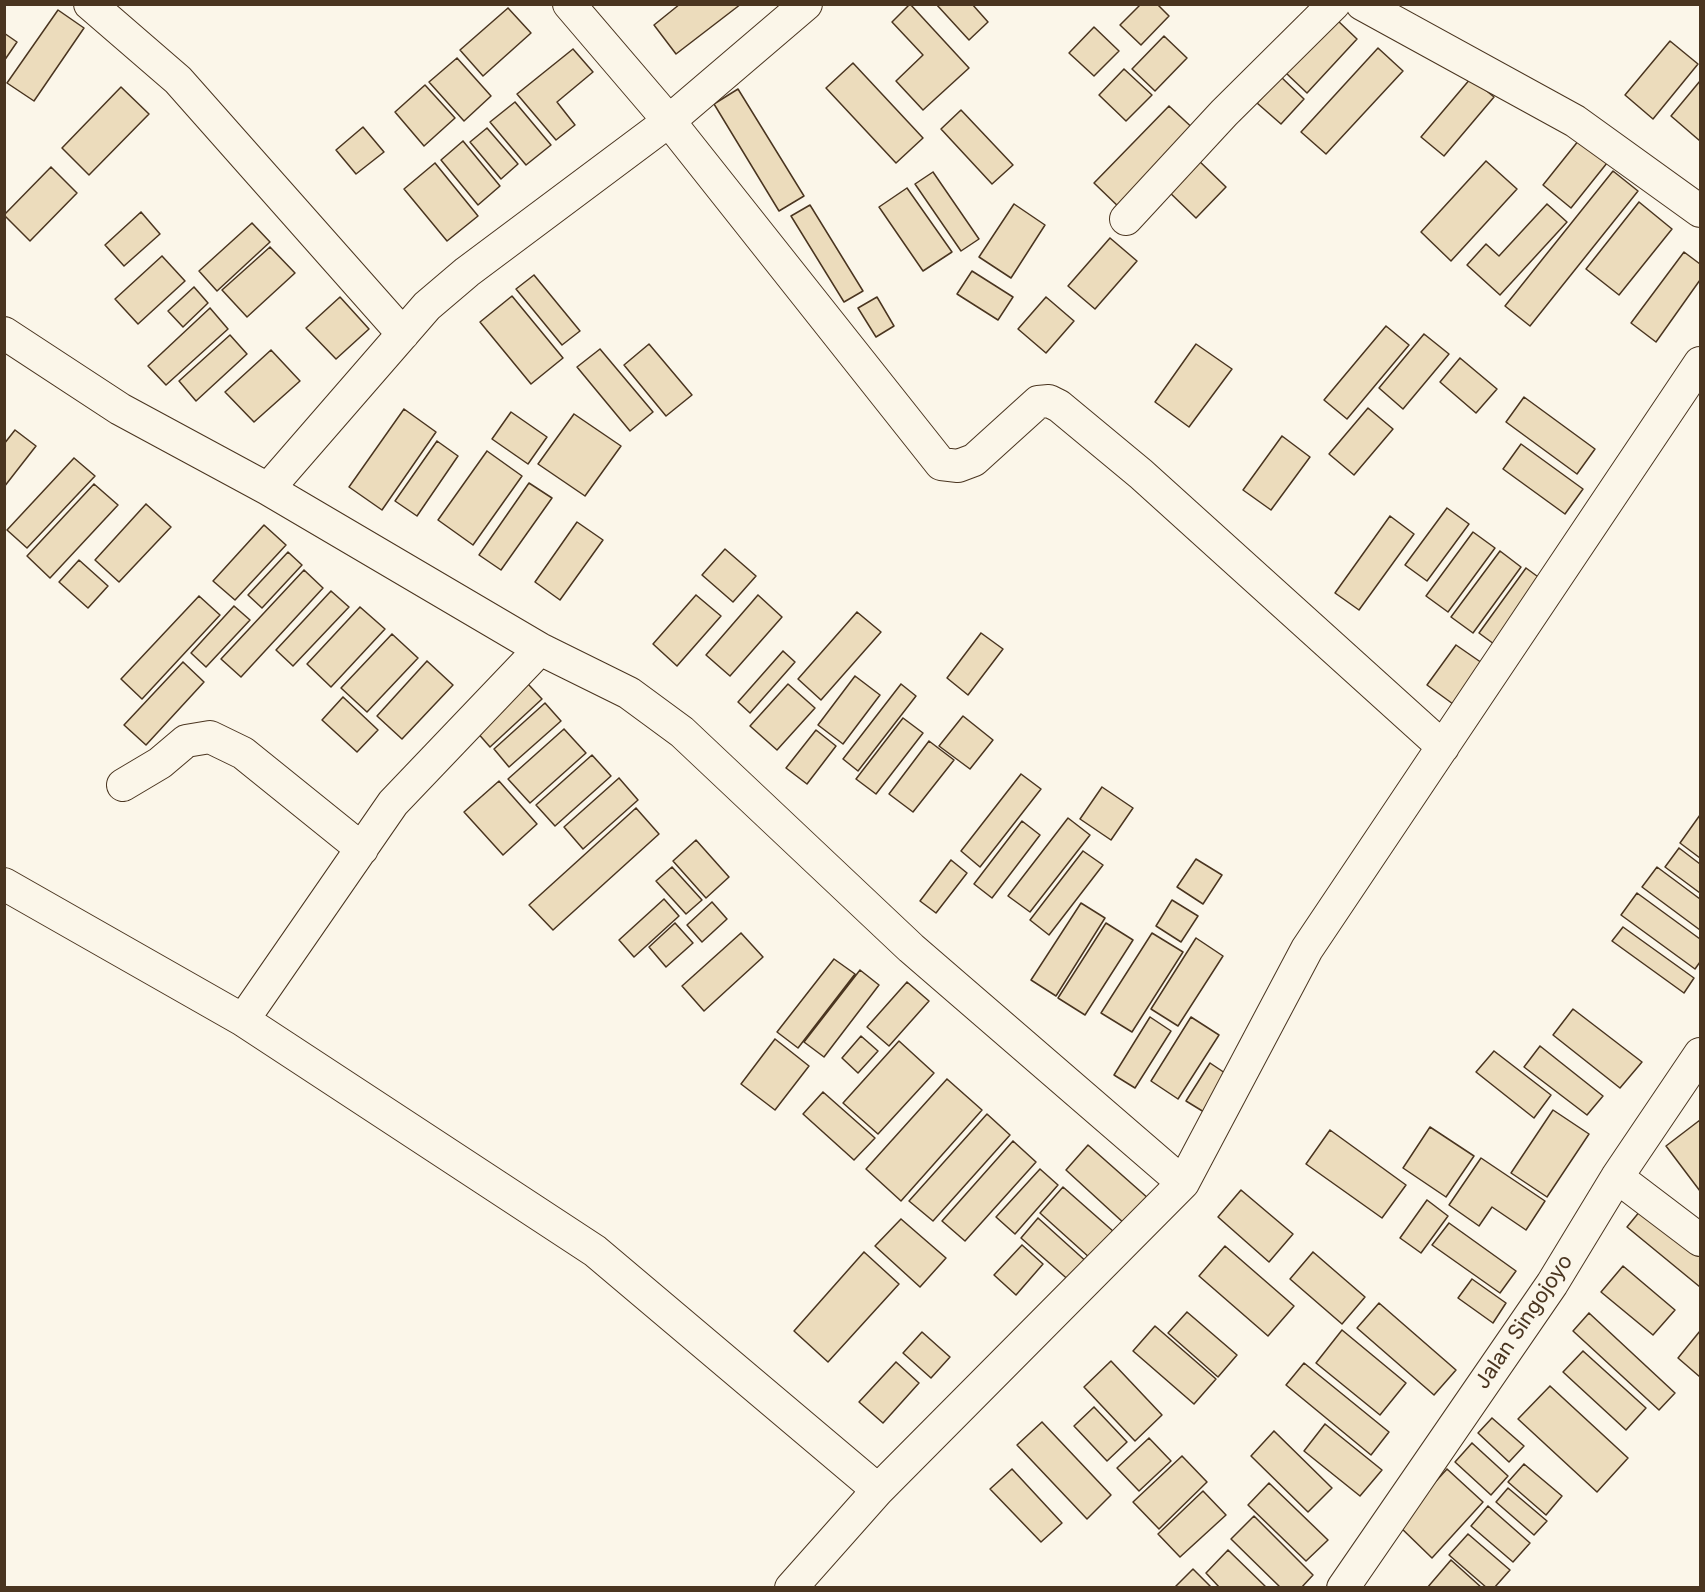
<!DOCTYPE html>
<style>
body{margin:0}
#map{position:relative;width:1705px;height:1592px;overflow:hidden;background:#fbf6e9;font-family:Inter,sans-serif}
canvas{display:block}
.frame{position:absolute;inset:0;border:6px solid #4a3520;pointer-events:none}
</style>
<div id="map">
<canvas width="1705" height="1592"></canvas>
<div class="frame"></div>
</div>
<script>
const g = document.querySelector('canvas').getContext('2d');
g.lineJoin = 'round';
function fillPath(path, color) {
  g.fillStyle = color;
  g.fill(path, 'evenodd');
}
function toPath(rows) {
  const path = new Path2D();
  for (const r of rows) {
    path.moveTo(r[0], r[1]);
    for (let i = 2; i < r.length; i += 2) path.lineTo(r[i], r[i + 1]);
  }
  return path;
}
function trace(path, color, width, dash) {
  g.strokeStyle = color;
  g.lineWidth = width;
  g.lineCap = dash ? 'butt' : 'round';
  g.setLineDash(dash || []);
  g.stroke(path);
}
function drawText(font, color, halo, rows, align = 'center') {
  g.font = font + ' Inter,sans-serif';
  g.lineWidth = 4.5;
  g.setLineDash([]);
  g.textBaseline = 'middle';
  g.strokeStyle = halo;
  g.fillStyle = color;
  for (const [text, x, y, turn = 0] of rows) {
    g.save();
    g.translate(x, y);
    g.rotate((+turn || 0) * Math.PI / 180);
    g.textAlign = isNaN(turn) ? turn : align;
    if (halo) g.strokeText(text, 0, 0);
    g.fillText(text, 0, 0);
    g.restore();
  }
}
const building = toPath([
 [680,4,741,4,676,54,654,25,680,4],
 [910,4,969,68,923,110,896,81,923,55,892,22,910,4],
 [936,4,972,4,988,22,969,40,936,4],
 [1141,4,1157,4,1169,16,1141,45,1120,25,1141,4],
 [508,8,531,33,483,76,460,50,508,8],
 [58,10,84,28,34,101,7,83,58,10],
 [1336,19,1357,39,1307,93,1286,73,1336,19],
 [1094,27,1119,51,1094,76,1069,53,1094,27],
 [4,33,17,42,4,61,4,33],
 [1164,36,1187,58,1155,91,1132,69,1164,36],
 [1670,41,1698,64,1653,119,1625,95,1670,41],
 [1378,48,1403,71,1326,154,1301,132,1378,48],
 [573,49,593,72,557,102,575,125,556,140,517,94,573,49],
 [457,58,491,96,464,121,429,82,457,58],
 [853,63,923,138,896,163,826,88,853,63],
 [1124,69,1152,95,1126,121,1099,95,1124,69],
 [1281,77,1304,99,1281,124,1257,103,1281,77],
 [1471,78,1494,97,1444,156,1421,137,1471,78],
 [1700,81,1700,141,1671,116,1700,81],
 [425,85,455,118,424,146,395,112,425,85],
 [121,87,149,114,89,175,62,148,121,87],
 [738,89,804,196,779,211,714,104,738,89],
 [515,102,551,145,526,165,490,122,515,102],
 [1169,106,1198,133,1123,211,1094,183,1169,106],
 [961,110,1013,165,992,184,941,129,961,110],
 [363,127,384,152,356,174,336,150,363,127],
 [487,128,518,164,501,179,470,142,487,128],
 [1579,140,1607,163,1571,208,1543,185,1579,140],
 [463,141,500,186,478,205,441,160,463,141],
 [1195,157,1226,187,1196,218,1165,188,1195,157],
 [1486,161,1517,189,1451,261,1421,232,1486,161],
 [435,163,478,216,447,241,404,189,435,163],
 [51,167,77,193,30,241,4,215,51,167],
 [1613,171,1638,191,1530,326,1505,306,1613,171],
 [933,172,979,239,961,251,915,184,933,172],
 [907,188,952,252,923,271,879,207,907,188],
 [1639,202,1672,229,1619,295,1586,269,1639,202],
 [1014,204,1045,225,1011,278,979,257,1014,204],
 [1547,204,1567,222,1500,295,1467,265,1486,244,1499,256,1547,204],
 [810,205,863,291,844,302,791,216,810,205],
 [141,212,160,234,124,266,105,245,141,212],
 [252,223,270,242,217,291,199,271,252,223],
 [1110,238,1137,261,1095,309,1068,286,1110,238],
 [270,247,295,273,247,317,222,290,270,247],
 [1684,252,1700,264,1700,280,1656,342,1631,323,1684,252],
 [162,256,185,281,138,324,115,299,162,256],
 [972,271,1013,297,998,320,957,294,972,271],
 [534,275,580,331,562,345,516,289,534,275],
 [194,287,208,303,183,327,168,311,194,287],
 [512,296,563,358,531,384,480,322,512,296],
 [340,297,369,329,336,359,306,328,340,297],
 [877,297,894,326,876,337,858,308,877,297],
 [1046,297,1074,321,1046,353,1018,329,1046,297],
 [210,308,228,329,166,385,148,366,210,308],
 [1386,326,1409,345,1347,419,1324,400,1386,326],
 [1424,334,1449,354,1403,409,1379,388,1424,334],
 [230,335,247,354,196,401,179,381,230,335],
 [649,344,692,395,666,416,624,365,649,344],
 [1196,344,1232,369,1189,427,1155,402,1196,344],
 [600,349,653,412,630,431,577,367,600,349],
 [271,350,300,381,254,422,225,392,271,350],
 [1460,358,1497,389,1476,413,1440,382,1460,358],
 [1524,397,1595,449,1577,474,1506,422,1524,397],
 [1368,408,1393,429,1354,475,1329,454,1368,408],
 [404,409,436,432,382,510,349,487,404,409],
 [511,412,547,437,528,464,492,439,511,412],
 [574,414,621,446,585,496,538,464,574,414],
 [15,430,36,446,4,487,4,444,15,430],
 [1282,436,1310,457,1271,510,1243,490,1282,436],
 [437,441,458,456,417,516,395,501,437,441],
 [1521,444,1583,489,1565,514,1503,469,1521,444],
 [487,451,522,476,473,545,438,520,487,451],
 [74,458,95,476,27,548,7,530,74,458],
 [529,483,552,498,501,570,479,555,529,483],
 [94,484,118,505,50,578,27,556,94,484],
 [146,504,171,527,119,582,95,560,146,504],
 [1447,508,1469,524,1427,581,1405,565,1447,508],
 [1390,516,1414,534,1359,610,1335,593,1390,516],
 [577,522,603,540,560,600,535,582,577,522],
 [264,525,286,545,235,600,213,581,264,525],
 [1473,532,1495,548,1448,612,1426,596,1473,532],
 [725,549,756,576,733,602,702,575,725,549],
 [1500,551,1521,567,1473,633,1451,617,1500,551],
 [288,552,302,565,262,608,248,595,288,552],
 [79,560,108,586,88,608,59,582,79,560],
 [1526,568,1545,582,1498,647,1479,633,1526,568],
 [304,570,323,588,241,677,221,659,304,570],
 [331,591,349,607,293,666,276,650,331,591],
 [696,595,721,616,677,666,653,644,696,595],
 [758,595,782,617,730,676,706,655,758,595],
 [199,596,220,615,142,699,121,679,199,596],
 [234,606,250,620,206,667,191,653,234,606],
 [360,607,385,629,331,687,307,664,360,607],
 [857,612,881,632,821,700,798,679,857,612],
 [981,633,1003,649,968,695,947,678,981,633],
 [392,634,418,658,367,712,341,688,392,634],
 [1456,645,1482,663,1453,704,1427,685,1456,645],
 [783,651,795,662,750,713,738,702,783,651],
 [427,661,453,685,402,739,377,716,427,661],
 [183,662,204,682,146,745,124,725,183,662],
 [855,676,880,695,843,744,818,725,855,676],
 [528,684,542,699,490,747,476,731,528,684],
 [788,684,815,708,777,750,750,726,788,684],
 [901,684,916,696,858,771,843,759,901,684],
 [343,697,378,730,357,752,322,720,343,697],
 [545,703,561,721,509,767,494,749,545,703],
 [963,716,993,740,970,769,939,746,963,716],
 [903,718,923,733,876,794,856,779,903,718],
 [564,729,586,753,530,803,508,779,564,729],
 [816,730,836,746,807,784,786,768,816,730],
 [929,741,954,760,913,812,889,794,929,741],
 [592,755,611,776,555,826,536,805,592,755],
 [1021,774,1041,789,980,867,961,851,1021,774],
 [619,778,638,800,583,849,564,827,619,778],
 [499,781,537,824,503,855,464,812,499,781],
 [1102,787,1133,808,1111,840,1080,819,1102,787],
 [636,808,659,834,553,930,529,905,636,808],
 [1700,815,1700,858,1680,843,1700,815],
 [1068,818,1090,835,1030,912,1008,896,1068,818],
 [1022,821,1040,835,992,898,974,884,1022,821],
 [696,840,729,877,706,898,673,861,696,840],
 [1679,848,1700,864,1700,893,1665,867,1679,848],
 [1083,851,1103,865,1049,935,1030,920,1083,851],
 [1196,859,1222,875,1203,904,1177,887,1196,859],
 [951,860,967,873,936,913,920,901,951,860],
 [672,867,702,900,686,914,656,881,672,867],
 [1657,867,1700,899,1700,930,1642,887,1657,867],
 [1637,893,1700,939,1700,962,1695,969,1621,915,1637,893],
 [664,899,679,916,634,957,619,940,664,899],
 [1172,900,1198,916,1181,942,1156,926,1172,900],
 [712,902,727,919,702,942,687,925,712,902],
 [1081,903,1105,918,1056,996,1031,980,1081,903],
 [675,923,693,943,666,967,649,947,675,923],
 [1106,923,1133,940,1085,1015,1058,998,1106,923],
 [1623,927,1694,978,1684,993,1612,941,1623,927],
 [741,933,763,957,704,1011,682,986,741,933],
 [1152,933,1183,952,1132,1032,1101,1013,1152,933],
 [1196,938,1223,956,1178,1026,1151,1009,1196,938],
 [834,959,855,974,798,1048,777,1032,834,959],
 [860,970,879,985,824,1057,804,1042,860,970],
 [907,982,929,1001,889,1046,867,1027,907,982],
 [1573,1009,1642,1062,1620,1088,1553,1035,1573,1009],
 [1150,1017,1171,1031,1135,1088,1114,1075,1150,1017],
 [1191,1017,1219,1035,1178,1099,1151,1081,1191,1017],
 [861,1036,878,1051,858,1073,842,1058,861,1036],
 [775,1039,809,1066,775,1110,741,1084,775,1039],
 [899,1041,934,1073,878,1134,843,1103,899,1041],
 [1540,1046,1603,1096,1587,1115,1524,1067,1540,1046],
 [1494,1051,1551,1095,1534,1118,1476,1072,1494,1051],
 [1210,1063,1228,1075,1204,1112,1186,1101,1210,1063],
 [947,1079,982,1110,901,1201,866,1169,947,1079],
 [823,1092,875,1138,854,1160,803,1114,823,1092],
 [1553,1110,1589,1134,1547,1197,1511,1173,1553,1110],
 [987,1114,1010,1135,933,1221,909,1201,987,1114],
 [1700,1120,1700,1191,1666,1146,1700,1120],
 [1430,1127,1474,1156,1446,1197,1403,1168,1430,1127],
 [1330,1130,1406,1185,1382,1218,1306,1164,1330,1130],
 [1013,1141,1036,1162,965,1241,942,1221,1013,1141],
 [1088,1145,1149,1199,1126,1225,1066,1170,1088,1145],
 [1481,1158,1545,1201,1526,1230,1492,1207,1479,1226,1449,1205,1481,1158],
 [1040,1169,1058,1185,1015,1234,996,1217,1040,1169],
 [1063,1187,1114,1232,1090,1258,1040,1213,1063,1187],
 [1241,1190,1293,1234,1269,1262,1218,1217,1241,1190],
 [1427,1200,1448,1216,1421,1253,1400,1238,1427,1200],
 [1645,1205,1700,1251,1700,1287,1627,1227,1645,1205],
 [1038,1218,1089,1264,1072,1283,1021,1238,1038,1218],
 [901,1219,946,1258,920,1287,875,1246,901,1219],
 [1449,1223,1516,1271,1500,1293,1432,1245,1449,1223],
 [1022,1245,1043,1264,1016,1295,994,1275,1022,1245],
 [1225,1246,1294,1306,1268,1336,1199,1276,1225,1246],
 [864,1252,899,1284,828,1362,794,1331,864,1252],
 [1313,1252,1365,1297,1342,1324,1290,1279,1313,1252],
 [1623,1266,1675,1310,1653,1335,1601,1292,1623,1266],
 [1472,1279,1506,1303,1493,1323,1458,1298,1472,1279],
 [1379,1303,1456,1370,1434,1395,1357,1328,1379,1303],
 [1187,1312,1237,1355,1218,1377,1168,1333,1187,1312],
 [1589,1313,1675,1393,1659,1410,1573,1331,1589,1313],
 [1155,1326,1216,1379,1194,1404,1133,1351,1155,1326],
 [1342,1330,1406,1383,1380,1415,1316,1363,1342,1330],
 [1700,1331,1700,1377,1678,1358,1700,1331],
 [922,1332,950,1357,931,1378,903,1353,922,1332],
 [1583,1351,1646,1408,1626,1430,1563,1372,1583,1351],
 [1111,1361,1162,1415,1135,1441,1084,1387,1111,1361],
 [896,1362,919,1383,883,1423,859,1402,896,1362],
 [1304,1363,1389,1432,1371,1455,1286,1385,1304,1363],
 [1550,1386,1628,1458,1597,1492,1518,1419,1550,1386],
 [1094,1407,1127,1442,1107,1461,1074,1426,1094,1407],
 [1492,1418,1524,1446,1509,1462,1478,1433,1492,1418],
 [1042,1422,1111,1495,1087,1519,1017,1445,1042,1422],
 [1325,1424,1382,1470,1360,1496,1304,1451,1325,1424],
 [1274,1431,1332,1488,1308,1512,1251,1456,1274,1431],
 [1149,1438,1171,1461,1139,1491,1117,1468,1149,1438],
 [1472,1443,1508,1476,1491,1495,1455,1462,1472,1443],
 [1182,1456,1207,1482,1159,1529,1133,1502,1182,1456],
 [1524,1464,1562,1496,1546,1515,1508,1482,1524,1464],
 [1012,1469,1062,1523,1041,1542,990,1489,1012,1469],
 [1447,1469,1483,1502,1432,1558,1397,1524,1447,1469],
 [1269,1483,1328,1540,1306,1561,1248,1505,1269,1483],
 [1508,1488,1547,1521,1534,1535,1496,1502,1508,1488],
 [1203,1491,1226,1515,1180,1557,1158,1534,1203,1491],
 [1488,1506,1530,1543,1513,1562,1471,1526,1488,1506],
 [1254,1516,1313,1575,1301,1588,1281,1588,1231,1539,1254,1516],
 [1468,1534,1510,1570,1494,1588,1487,1588,1449,1555,1468,1534],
 [1228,1550,1267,1588,1220,1588,1206,1573,1228,1550],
 [1451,1560,1482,1588,1427,1588,1451,1560],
 [1193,1569,1212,1588,1175,1587,1193,1569]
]);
const minor = toPath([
 [90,4,178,80,403,334],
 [569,4,669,121,941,464,958,466,974,460,1038,402,1049,401,1059,406,1141,474,1443,747],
 [1362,4,1575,121,1700,211],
 [1126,219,1224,113,1334,4],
 [4,333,120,409,268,489,540,649,629,693,682,732,911,948,1183,1183],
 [268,489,427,306,467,272,669,121,806,4],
 [540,649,393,803,243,1020,595,1251,878,1490],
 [123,785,160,763,186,741,210,737,243,753,362,849],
 [4,884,243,1020],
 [1617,1177,1700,1240],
 [791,1588,878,1490,1183,1183,1307,949,1700,363],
 [1343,1588,1552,1284,1617,1177,1700,1054]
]);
const streetNames = [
 ["Jalan Singojoyo",1524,1322,-56]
];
fillPath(building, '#ecdcbc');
trace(building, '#4a3520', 1.5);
trace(minor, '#4a3520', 34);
trace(minor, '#fbf6e9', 32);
drawText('21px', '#4a3520', '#fbf6e9', streetNames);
</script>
